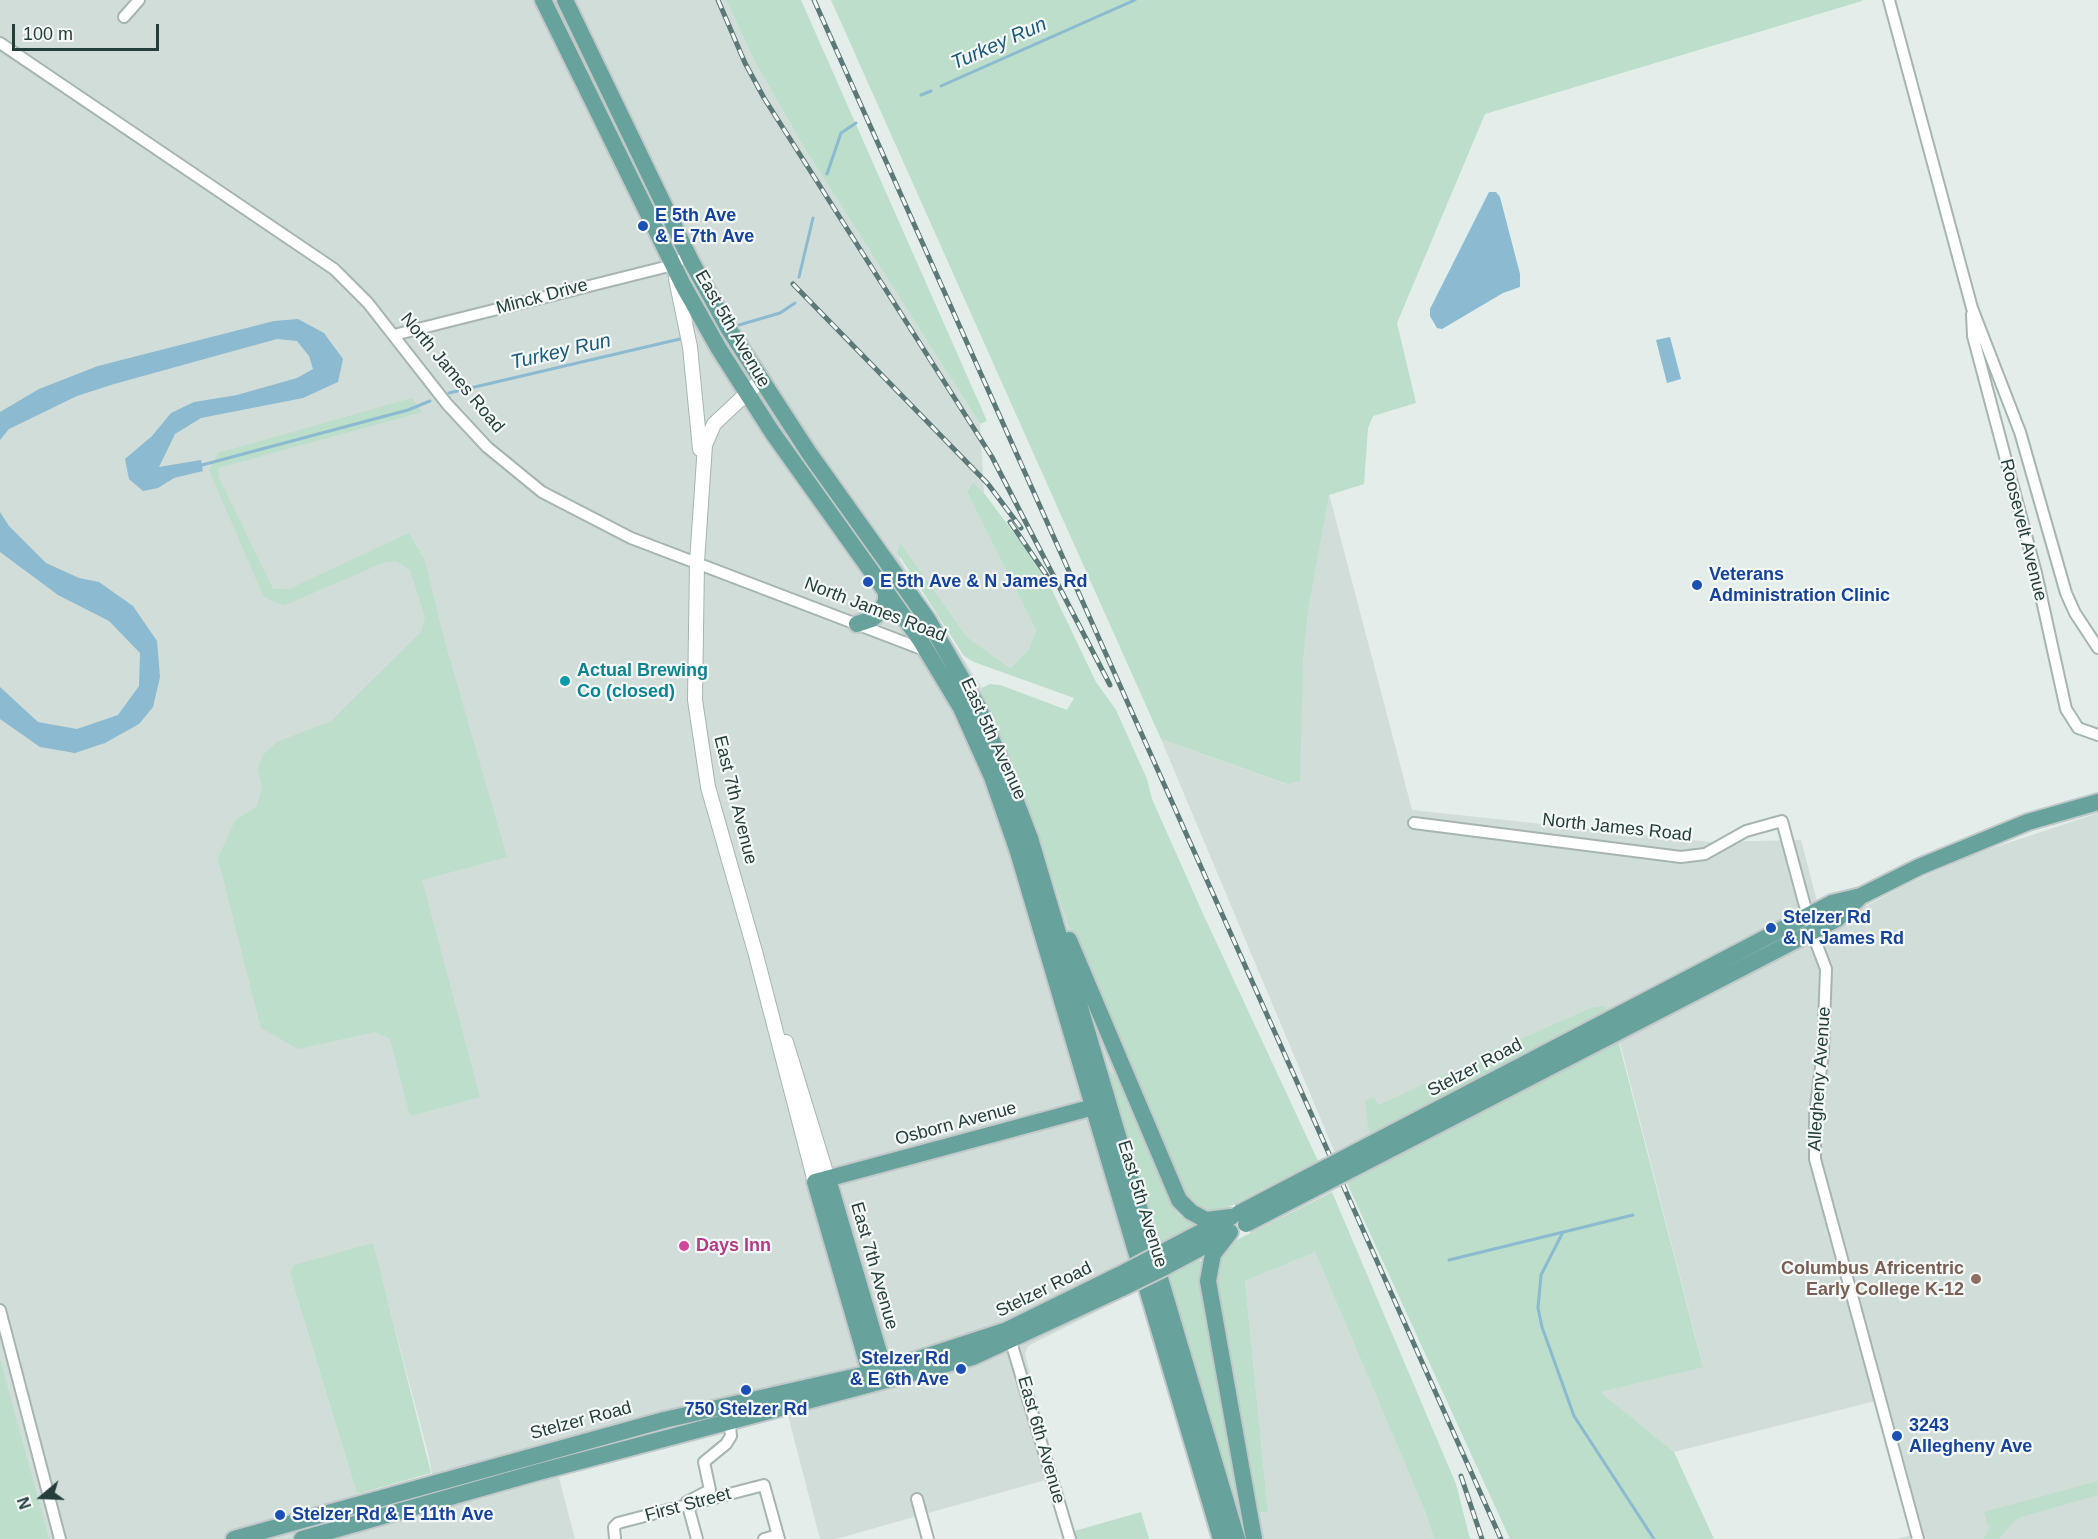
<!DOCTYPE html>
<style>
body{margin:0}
#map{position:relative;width:2098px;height:1539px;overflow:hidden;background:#e3edea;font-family:Helvetica,sans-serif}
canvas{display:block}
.north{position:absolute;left:12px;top:1467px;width:60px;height:60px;-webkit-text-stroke:4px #f4f9f7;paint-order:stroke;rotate:251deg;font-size:16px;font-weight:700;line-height:24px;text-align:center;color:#233e3b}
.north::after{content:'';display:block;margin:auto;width:21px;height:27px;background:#233e3b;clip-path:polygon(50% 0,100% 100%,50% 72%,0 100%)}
.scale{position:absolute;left:12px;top:24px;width:147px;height:27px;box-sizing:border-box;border:3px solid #233e3b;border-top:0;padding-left:8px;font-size:18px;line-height:21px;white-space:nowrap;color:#233e3b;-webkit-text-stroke:4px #f4f9f7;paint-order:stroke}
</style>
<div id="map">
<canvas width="2098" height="1539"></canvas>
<div class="north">N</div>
<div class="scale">100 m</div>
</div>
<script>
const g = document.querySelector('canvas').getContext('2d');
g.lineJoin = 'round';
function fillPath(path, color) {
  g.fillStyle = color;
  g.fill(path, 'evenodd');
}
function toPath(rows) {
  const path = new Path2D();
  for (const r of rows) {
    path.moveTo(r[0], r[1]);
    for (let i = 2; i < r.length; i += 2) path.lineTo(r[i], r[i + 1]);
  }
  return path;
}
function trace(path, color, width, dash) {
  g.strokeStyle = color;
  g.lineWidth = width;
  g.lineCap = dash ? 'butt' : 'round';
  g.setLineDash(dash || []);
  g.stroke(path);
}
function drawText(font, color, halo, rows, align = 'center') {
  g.font = font + ' Helvetica,sans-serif';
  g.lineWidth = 4.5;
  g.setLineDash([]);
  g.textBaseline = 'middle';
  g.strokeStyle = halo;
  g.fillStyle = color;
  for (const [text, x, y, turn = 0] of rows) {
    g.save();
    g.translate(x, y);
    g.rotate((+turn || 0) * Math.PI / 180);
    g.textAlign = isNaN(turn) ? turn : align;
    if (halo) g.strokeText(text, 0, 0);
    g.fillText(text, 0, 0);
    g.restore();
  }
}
const built = toPath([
 [0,0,726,0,754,60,802,144,980,424,984,493,973,482,967,492,1036,630,1029,649,1010,668,967,637,900,544,900,560,982,688,980,699,1032,816,1075,947,1126,1067,1115,1074,1109,1072,1140,1290,1028,1346,1025,1354,1056,1477,836,1539,820,1539,784,1400,554,1459,575,1539,0,1539],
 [372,1243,428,1453,439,1510,357,1533,352,1516,357,1494,290,1274],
 [1329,494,1412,810,1710,842,1801,840,1824,928,1912,882,1972,855,2098,813,2098,1539,1896,1539,1923,1532,1887,1398,1674,1452,1599,1392,1703,1366,1621,1047,1605,1006,1507,1045,1481,1052,1476,1060,1378,1105,1366,1101,1369,1135,1335,1153,1161,739,1286,784,1300,697,1308,612],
 [1315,1252,1425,1511,1434,1539,1247,1539,1243,1514,1268,1512,1245,1281]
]);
const green = toPath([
 [726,0,801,0,987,421,980,424,802,144,754,60],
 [831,0,1862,0,1862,1,1485,114,1397,323,1416,403,1373,416,1368,428,1364,484,1329,495,1308,612,1303,664,1300,781,1287,784,1161,739],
 [412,398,422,412,218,468,219,478,273,589,289,589,409,533,425,561,444,639,507,857,422,880,480,1097,410,1116,390,1039,375,1032,298,1049,261,1028,218,858,235,821,257,806,262,788,258,768,263,755,277,742,331,721,421,632,425,617,410,570,396,561,385,562,285,605,271,601,263,595,209,470,218,453],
 [973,482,984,493,1031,556,1051,588,1096,682,1116,710,1147,779,1152,799,1204,916,1318,1161,1221,1211,1210,1212,1194,1206,1185,1195,1075,947,1032,816,980,699,982,688,990,684,1000,685,1067,710,1074,698,974,662,964,656,897,552,900,543,967,637,1010,668,1029,649,1036,630,967,492],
 [1605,1006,1607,1010,1369,1135,1365,1101,1374,1097,1378,1105,1476,1060,1481,1052,1507,1045,1591,1008],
 [1618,1040,1703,1367,1600,1392,1674,1452,1714,1539,1510,1539,1347,1183],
 [1109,1072,1115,1074,1171,1205,1179,1215,1194,1223,1194,1227,1158,1244,1105,1076],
 [1332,1192,1456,1484,1470,1539,1434,1539,1425,1511,1315,1252,1245,1281,1268,1512,1254,1513,1215,1288,1215,1272,1222,1254,1235,1241],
 [373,1243,431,1473,357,1494,290,1274,294,1265],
 [1199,1260,1202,1262,1203,1302,1247,1539,1165,1276],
 [0,1359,49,1539,0,1539],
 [2098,1481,2098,1495,2021,1517,2013,1522,1999,1539,1984,1539,1991,1525,1988,1526,1984,1512],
 [1141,1512,1149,1539,1073,1539,1071,1532]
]);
const water = toPath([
 [1489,192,1496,192,1500,197,1520,274,1520,287,1503,293,1442,329,1437,328,1430,316,1430,309],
 [298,319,324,333,343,359,338,382,303,398,201,418,175,434,159,467,201,460,203,471,174,478,158,488,143,491,129,479,125,459,152,436,171,413,194,402,237,395,297,378,313,369,309,356,297,341,277,339,114,384,77,396,9,429,0,440,0,412,39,389,98,366,274,321],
 [1670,337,1681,379,1667,383,1656,340],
 [0,512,9,526,46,563,79,578,99,582,133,606,157,641,160,677,153,707,139,724,105,743,75,753,40,747,0,719,0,687,38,722,77,729,118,715,139,686,140,653,109,621,58,595,0,552]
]);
const stream = toPath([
 [941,86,1135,0],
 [921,95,931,91],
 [827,174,841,133,856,123],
 [799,277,813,218],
 [739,325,780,313,795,303],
 [449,393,680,339],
 [202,465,408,410,430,401],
 [1563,1232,1541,1275,1538,1308,1542,1327,1574,1416,1654,1539],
 [1449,1260,1633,1215]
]);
const minor = toPath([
 [1889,0,1972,308,2020,432,2066,593,2075,613,2098,648],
 [124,17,139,0],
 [0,43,334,269,368,303,447,404,487,447,542,492,631,538,927,651],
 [1972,314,1973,336,2036,573,2066,709,2078,728,2098,735],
 [394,335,673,265,688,255],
 [1414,823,1681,857,1705,854,1746,831,1782,821,1812,932,1826,969,1823,1052,1815,1114,1815,1159,1918,1539],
 [0,1310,60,1539],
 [1011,1342,1070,1539],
 [917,1499,928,1539],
 [615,1539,614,1527,618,1523,764,1485,779,1539],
 [697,1539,687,1502,710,1490,704,1462,726,1444,731,1436,729,1416],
 [764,1539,778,1535]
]);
const tertiary = toPath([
 [676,279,690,347,700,449],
 [761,380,714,424,705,445,697,562,695,700,708,787,756,955,815,1182],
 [786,1042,828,1179]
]);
const primary = toPath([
 [543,0,683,285,719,349,772,432,919,638,961,708,992,777,1018,852,1221,1539],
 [565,0,691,261,728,328,809,453,928,620,978,707,999,757,1030,838,1237,1539],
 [857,624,872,619,880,612,886,601,886,589],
 [1069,940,1179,1200,1191,1212,1206,1220,1231,1217],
 [1392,1133,1832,903,1861,896,1919,867,2028,822,2098,802],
 [1399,1145,1837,919,1861,896],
 [828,1179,887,1380],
 [1230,1232,1213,1254,1208,1281,1254,1539],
 [1161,1253,1222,1221],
 [1165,1267,1225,1235],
 [873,1383,815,1182,1101,1105],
 [234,1539,664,1420,884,1370,1007,1330,1119,1275],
 [302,1539,535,1473,973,1357,1122,1288]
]);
const rail = toPath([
 [718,0,745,63,764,98,992,457,1110,685],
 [814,0,1501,1539],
 [793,284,988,484,1021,528],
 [1010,522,1049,579],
 [1461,1476,1482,1539]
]);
const primaryBridge = toPath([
 [1239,1213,1392,1133],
 [1246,1224,1399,1145],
 [1119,1275,1161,1253],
 [1122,1288,1165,1267]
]);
const markers = [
 [643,226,6,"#1a4fb4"],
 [868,582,6,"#1a4fb4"],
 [1697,585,6,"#1a4fb4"],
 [565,681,6,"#0f9aa8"],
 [1771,928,6,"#1a4fb4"],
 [684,1246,6,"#d1479c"],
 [1976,1279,6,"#8d6e63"],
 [961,1369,6,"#1a4fb4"],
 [746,1390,6,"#1a4fb4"],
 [1897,1436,6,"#1a4fb4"],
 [280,1515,6,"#1a4fb4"]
];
const transitNames = [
 ["E 5th Ave",655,216],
 ["& E 7th Ave",655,237],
 ["Veterans",1709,575],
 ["Administration Clinic",1709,596],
 ["E 5th Ave & N James Rd",880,582],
 ["Stelzer Rd",1783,918],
 ["& N James Rd",1783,939],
 ["Stelzer Rd",949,1359,"right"],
 ["& E 6th Ave",949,1380,"right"],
 ["750 Stelzer Rd",746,1410,"center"],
 ["3243",1909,1426],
 ["Allegheny Ave",1909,1447],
 ["Stelzer Rd & E 11th Ave",292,1515]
];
const streetNames = [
 ["Minck Drive",542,297,-15],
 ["East 5th Avenue",732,329,60],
 ["North James Road",452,373,50],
 ["Roosevelt Avenue",2023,530,76],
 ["North James Road",875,610,21],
 ["East 5th Avenue",993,739,65],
 ["East 7th Avenue",735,800,76],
 ["North James Road",1617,828,6],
 ["Stelzer Road",1475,1068,-28],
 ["Allegheny Avenue",1820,1079,-86],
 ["Osborn Avenue",956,1124,-15],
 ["East 5th Avenue",1142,1204,73],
 ["East 7th Avenue",874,1266,74],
 ["Stelzer Road",1044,1290,-26],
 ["Stelzer Road",581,1421,-15],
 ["East 6th Avenue",1041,1440,74],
 ["First Street",688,1505,-15]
];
const cultureNames = [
 ["Actual Brewing",577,671],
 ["Co (closed)",577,692]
];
const hotelNames = [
 ["Days Inn",696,1246]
];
const educationNames = [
 ["Columbus Africentric",1964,1269],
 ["Early College K-12",1964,1290]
];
const waterNames = [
 ["Turkey Run",999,44,-24],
 ["Turkey Run",561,352,-13]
];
fillPath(built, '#d1ddd9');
fillPath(green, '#bcdecb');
fillPath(water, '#8bbad1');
trace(stream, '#8bbad1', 3);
trace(minor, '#a6b5b2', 14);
trace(tertiary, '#a6b5b2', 16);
trace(primary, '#c1c9c8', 20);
trace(minor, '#fff', 10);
trace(tertiary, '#fff', 14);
trace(primary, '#68a29d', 16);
trace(rail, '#5d7977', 5);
trace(rail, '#f4f9f7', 3, [9]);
trace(primaryBridge, '#c1c9c8', 20, []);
trace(primaryBridge, '#68a29d', 16);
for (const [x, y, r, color] of markers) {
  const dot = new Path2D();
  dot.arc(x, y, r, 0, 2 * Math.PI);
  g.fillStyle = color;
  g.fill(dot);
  trace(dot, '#f4f9f7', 2);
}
drawText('bold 18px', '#164399', '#f4f9f7', transitNames, 'left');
drawText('18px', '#233e3b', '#f4f9f7', streetNames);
drawText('bold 18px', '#0d838f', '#f4f9f7', cultureNames, 'left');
drawText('bold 18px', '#b23c85', '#f4f9f7', hotelNames, 'left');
drawText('bold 18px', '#785e54', '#f4f9f7', educationNames, 'right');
drawText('italic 20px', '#1d5a7a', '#f4f9f7', waterNames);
</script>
